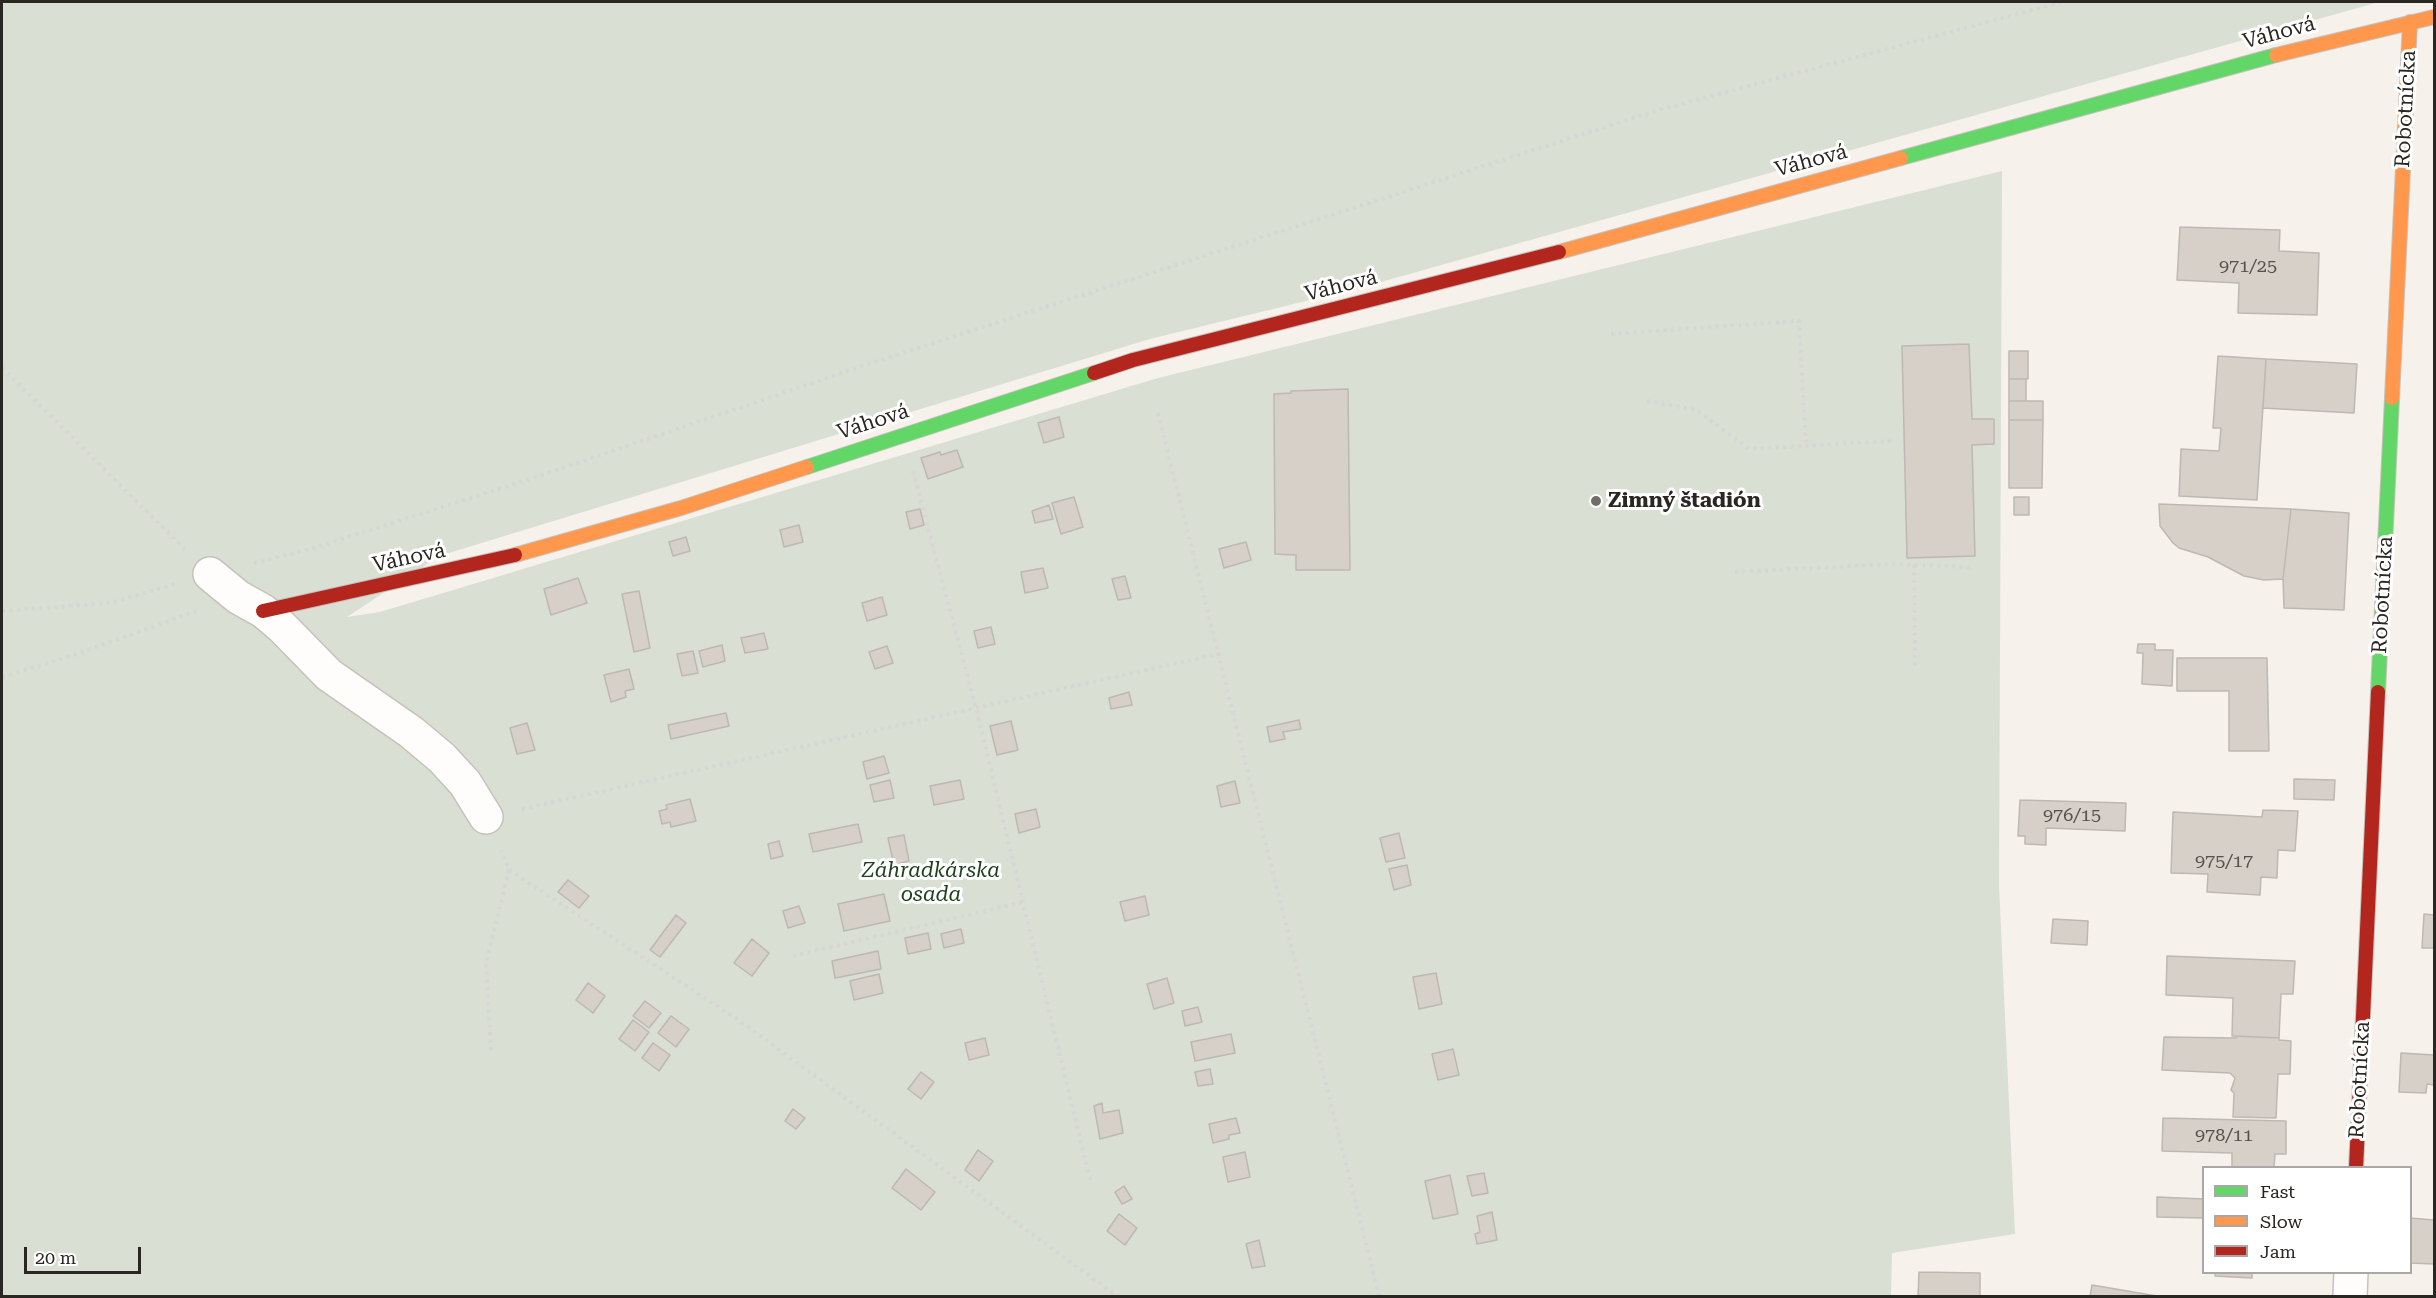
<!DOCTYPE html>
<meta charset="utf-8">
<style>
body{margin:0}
#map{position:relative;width:2436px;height:1298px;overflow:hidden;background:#f7f1eb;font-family:"Roboto Serif",serif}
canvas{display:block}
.frame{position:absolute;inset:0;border:3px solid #2a2621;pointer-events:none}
.legend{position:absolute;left:2202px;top:1166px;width:210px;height:108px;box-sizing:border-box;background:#fff;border:2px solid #aaa8a6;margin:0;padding:8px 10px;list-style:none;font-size:18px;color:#2a2621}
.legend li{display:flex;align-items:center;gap:12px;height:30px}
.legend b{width:30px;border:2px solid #aaa8a6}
.scale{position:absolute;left:24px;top:1247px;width:117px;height:27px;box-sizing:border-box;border:3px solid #2a2621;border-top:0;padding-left:8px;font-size:18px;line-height:21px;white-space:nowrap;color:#2a2621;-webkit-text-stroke:4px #fff;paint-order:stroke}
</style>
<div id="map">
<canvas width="2436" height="1298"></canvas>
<div class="frame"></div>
<ul class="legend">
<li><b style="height:8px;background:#63d668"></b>Fast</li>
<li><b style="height:8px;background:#ff974d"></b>Slow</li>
<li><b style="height:8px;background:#b3261e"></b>Jam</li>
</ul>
<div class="scale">20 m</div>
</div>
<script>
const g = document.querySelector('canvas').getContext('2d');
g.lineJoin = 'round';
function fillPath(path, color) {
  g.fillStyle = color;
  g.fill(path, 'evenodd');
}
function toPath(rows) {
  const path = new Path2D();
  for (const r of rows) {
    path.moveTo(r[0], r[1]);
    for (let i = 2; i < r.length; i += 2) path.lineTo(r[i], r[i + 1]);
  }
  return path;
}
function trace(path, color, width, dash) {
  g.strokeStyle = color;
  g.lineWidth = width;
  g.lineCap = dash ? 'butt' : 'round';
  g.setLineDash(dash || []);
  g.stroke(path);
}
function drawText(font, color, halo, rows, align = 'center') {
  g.font = font + ' "Roboto Serif",serif';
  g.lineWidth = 6;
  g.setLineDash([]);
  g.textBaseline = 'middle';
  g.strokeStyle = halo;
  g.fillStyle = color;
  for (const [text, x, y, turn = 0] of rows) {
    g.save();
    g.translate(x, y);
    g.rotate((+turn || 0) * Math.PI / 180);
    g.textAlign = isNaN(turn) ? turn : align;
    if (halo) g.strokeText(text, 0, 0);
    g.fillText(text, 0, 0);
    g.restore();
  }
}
const green = toPath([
 [2,2,2379,2,1363,287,1150,339,439,556,347,617,380,612,1158,378,2002,171,1999,885,2015,1234,1892,1253,1891,1296,2,1296]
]);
const building = toPath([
 [2180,227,2280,230,2279,251,2319,253,2317,315,2238,313,2239,283,2177,280,2180,227],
 [1969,344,1972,419,1994,419,1994,444,1972,445,1975,556,1907,558,1902,346,1969,344],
 [2009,351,2028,351,2028,379,2009,379,2009,351],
 [2218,356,2266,359,2257,500,2179,496,2181,449,2219,451,2221,428,2213,428,2218,356],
 [2266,359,2357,364,2354,413,2263,408,2266,359],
 [2009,379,2026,379,2026,401,2009,401,2009,379],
 [1348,389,1350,570,1296,570,1296,555,1275,554,1274,394,1291,393,1291,391,1348,389],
 [2009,401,2043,401,2043,420,2009,420,2009,401],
 [1059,417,1064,437,1044,443,1038,423,1059,417],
 [2009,420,2043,420,2042,488,2009,488,2009,420],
 [957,450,963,467,928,479,921,458,940,452,941,455,957,450],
 [1074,497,1083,527,1061,534,1052,503,1074,497],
 [2014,497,2029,497,2029,515,2014,515,2014,497],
 [2159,504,2291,509,2283,579,2264,580,2244,576,2208,557,2179,548,2173,543,2160,526,2159,504],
 [1049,505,1053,519,1035,523,1032,511,1049,505],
 [920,509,924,525,910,529,906,512,920,509],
 [2291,509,2349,513,2344,610,2284,608,2283,579,2291,509],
 [799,525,803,542,784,547,780,530,799,525],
 [686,537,690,551,673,556,669,542,686,537],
 [1246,542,1251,560,1224,568,1219,549,1246,542],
 [1043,568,1048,588,1025,593,1021,572,1043,568],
 [1125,576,1131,598,1118,600,1112,579,1125,576],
 [578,578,587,603,551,615,544,589,578,578],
 [639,591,650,648,634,652,622,594,639,591],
 [882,597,887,615,867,621,862,603,882,597],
 [991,627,995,644,978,648,974,631,991,627],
 [764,633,768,649,745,653,741,638,764,633],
 [2138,644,2155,644,2155,650,2173,650,2172,686,2142,684,2143,653,2137,653,2138,644],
 [722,645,725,661,703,667,699,651,722,645],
 [887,646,893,663,875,669,869,652,887,646],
 [693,651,698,673,682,676,677,654,693,651],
 [2177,658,2267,658,2269,751,2229,751,2229,691,2177,691,2177,658],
 [629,669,634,689,625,691,626,697,611,702,604,675,629,669],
 [1129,692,1132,705,1111,709,1109,698,1129,692],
 [726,713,729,726,671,739,668,725,726,713],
 [1299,720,1301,729,1283,732,1285,739,1270,742,1267,727,1299,720],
 [1011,721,1018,750,997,755,990,726,1011,721],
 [527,723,535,750,517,754,510,728,527,723],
 [884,756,889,773,867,779,863,762,884,756],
 [2294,779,2335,780,2334,800,2294,799,2294,779],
 [890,780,894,798,874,802,870,785,890,780],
 [960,780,964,799,934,805,930,786,960,780],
 [1235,781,1240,803,1221,807,1217,786,1235,781],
 [690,799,696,821,671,827,670,822,662,824,659,811,667,809,666,805,690,799],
 [2020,800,2126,803,2125,831,2046,828,2046,845,2025,844,2025,836,2018,836,2020,800],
 [1036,809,1040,827,1019,833,1015,814,1036,809],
 [2263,810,2298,811,2295,851,2278,850,2277,878,2261,877,2260,895,2207,892,2208,874,2171,873,2173,812,2262,817,2263,810],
 [858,824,862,842,813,852,809,834,858,824],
 [1399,833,1405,858,1386,862,1380,838,1399,833],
 [904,835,909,861,894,865,888,838,904,835],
 [779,841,783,856,771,859,768,844,779,841],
 [1407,865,1411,885,1394,890,1389,869,1407,865],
 [568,880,589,896,579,908,558,892,568,880],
 [884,894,890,921,844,931,838,904,884,894],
 [1145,896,1149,915,1125,921,1120,902,1145,896],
 [799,906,805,923,788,928,783,911,799,906],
 [2424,914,2434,915,2434,948,2422,948,2424,914],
 [676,915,686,923,660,957,650,950,676,915],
 [2053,919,2088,921,2087,945,2051,943,2053,919],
 [961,929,964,943,944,948,941,934,961,929],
 [928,933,931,949,908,954,905,938,928,933],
 [752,939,769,953,752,976,734,963,752,939],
 [878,951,881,969,835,978,832,961,878,951],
 [2167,956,2295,961,2293,994,2281,994,2279,1038,2232,1036,2233,998,2166,995,2167,956],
 [1436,973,1442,1004,1419,1009,1413,977,1436,973],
 [879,974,883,993,854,1000,850,981,879,974],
 [1167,978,1174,1003,1154,1009,1147,984,1167,978],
 [588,983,605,996,593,1013,576,1000,588,983],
 [645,1001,661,1013,649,1028,633,1016,645,1001],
 [1198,1007,1202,1022,1185,1026,1182,1011,1198,1007],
 [671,1016,689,1029,676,1047,658,1033,671,1016],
 [633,1020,649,1032,635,1051,619,1039,633,1020],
 [1231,1034,1235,1053,1195,1061,1191,1042,1231,1034],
 [2237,1036,2279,1038,2279,1040,2291,1041,2290,1074,2278,1074,2276,1118,2233,1117,2234,1093,2231,1090,2235,1078,2230,1073,2162,1070,2164,1037,2236,1038,2237,1036],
 [985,1038,989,1055,969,1060,965,1043,985,1038],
 [653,1043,670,1055,659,1071,642,1058,653,1043],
 [1453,1049,1459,1075,1438,1080,1432,1054,1453,1049],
 [2401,1053,2434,1055,2434,1085,2427,1084,2426,1093,2399,1092,2401,1053],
 [1210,1069,1213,1084,1198,1086,1195,1072,1210,1069],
 [921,1072,934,1082,921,1099,908,1089,921,1072],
 [1102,1103,1103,1113,1119,1110,1123,1133,1100,1139,1094,1106,1102,1103],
 [793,1109,805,1118,796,1129,785,1121,793,1109],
 [1236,1118,1240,1133,1229,1135,1229,1139,1213,1143,1209,1124,1236,1118],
 [2163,1118,2286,1121,2286,1154,2275,1154,2274,1168,2232,1168,2232,1153,2162,1151,2163,1118],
 [978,1150,993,1161,979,1181,965,1170,978,1150],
 [1245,1152,1250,1177,1228,1182,1223,1157,1245,1152],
 [906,1169,935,1192,921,1210,892,1188,906,1169],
 [1484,1173,1488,1193,1472,1196,1467,1176,1484,1173],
 [1450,1175,1458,1214,1433,1219,1425,1181,1450,1175],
 [1124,1186,1132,1199,1122,1204,1115,1192,1124,1186],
 [2157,1197,2204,1199,2204,1218,2157,1217,2157,1197],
 [1492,1212,1497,1240,1477,1244,1475,1234,1480,1232,1477,1216,1492,1212],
 [1119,1214,1137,1228,1125,1245,1107,1231,1119,1214],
 [2410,1218,2434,1220,2434,1264,2410,1263,2410,1218],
 [1259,1240,1265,1266,1252,1268,1246,1244,1259,1240],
 [1919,1272,1980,1273,1980,1296,1918,1296,1919,1272],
 [2215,1272,2252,1272,2252,1278,2215,1276,2215,1272],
 [2092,1285,2157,1296,2090,1296,2092,1285]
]);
const path = toPath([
 [1611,334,1799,321,1806,446],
 [2,368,185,549],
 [1647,401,1697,410,1749,449,1891,441],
 [1158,413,1379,1296],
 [913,471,976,708,1091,1184],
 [254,563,314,548,527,480,871,363,1652,112,2062,2],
 [1914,565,1915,667],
 [1735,572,1893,564,1970,567],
 [2,611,110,603,175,584],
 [2,677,71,656,197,611],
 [522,809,1218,654],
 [509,870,737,1019,1117,1296],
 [793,956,1023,902],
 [491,1050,486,963,509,870,501,851]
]);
const street = toPath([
 [210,574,238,597,263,611,282,627,329,675,411,732,442,758,465,783,486,817],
 [2350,1296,2351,1272]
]);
const fast = toPath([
 [1901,158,2276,55],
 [807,467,1094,373],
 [2378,692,2392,398]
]);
const slow = toPath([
 [2276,55,2434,17],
 [1559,252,1901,158],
 [2392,398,2410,22],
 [515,555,681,508,807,467]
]);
const jam = toPath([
 [1094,373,1133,360,1559,252],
 [263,611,515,555],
 [2356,1168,2378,692]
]);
const markers = [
 [1596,501,6,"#726d68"]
];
const numberNames = [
 ["971/25",2248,267],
 ["976/15",2072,816],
 ["975/17",2224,862],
 ["978/11",2224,1136]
];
const streetNames = [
 ["Váhová",2279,33,-15],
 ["Robotnícka",2406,109,-87],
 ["Váhová",1811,161,-15],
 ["Váhová",1341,286,-14],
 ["Váhová",873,422,-18],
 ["Váhová",409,558,-12],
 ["Robotnícka",2383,595,-87],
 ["Robotnícka",2360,1080,-87]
];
const poiNames = [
 ["Zimný štadión",1608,501]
];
const parkNames = [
 ["Záhradkárska",931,871],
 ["osada",931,895]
];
fillPath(green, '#d9dfd3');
fillPath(building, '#d7d0c8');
trace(building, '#bdb8b3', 1.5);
trace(street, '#c6c1bc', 36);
trace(fast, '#c6c1bc', 16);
trace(slow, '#c6c1bc', 16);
trace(jam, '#c6c1bc', 16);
trace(path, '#d8d6d4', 4, [3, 4.5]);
trace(street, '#fefdfc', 33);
trace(fast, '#63d668', 14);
trace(slow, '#ff974d', 14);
trace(jam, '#b3261e', 14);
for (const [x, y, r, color] of markers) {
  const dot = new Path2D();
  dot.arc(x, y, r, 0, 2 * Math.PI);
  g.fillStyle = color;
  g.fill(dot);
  trace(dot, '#fff', 2);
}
drawText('18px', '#55504b', null, numberNames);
drawText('21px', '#2a2621', '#fff', streetNames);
drawText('bold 21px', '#2a2621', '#fff', poiNames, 'left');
drawText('italic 21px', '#20421e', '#fff', parkNames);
</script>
